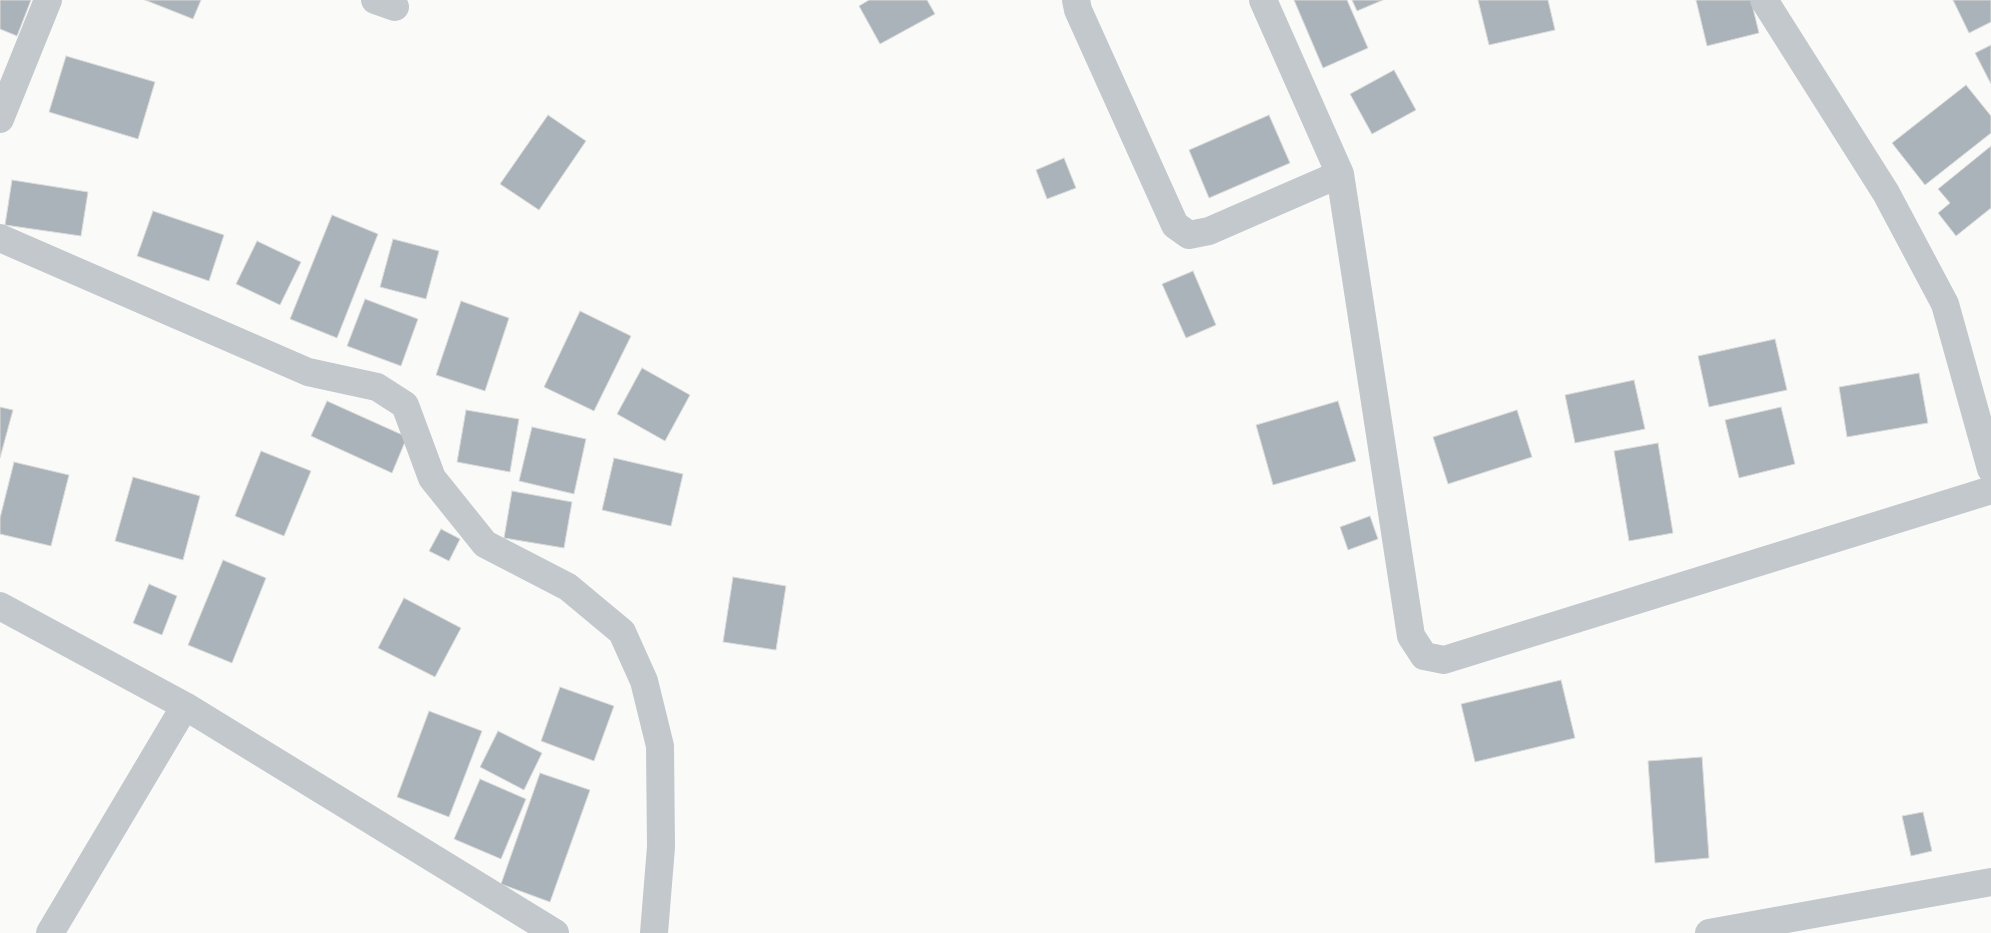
<!DOCTYPE html>
<style>
body{margin:0}
canvas{display:block;background:#fafaf8}
</style>
<canvas width="1991" height="933"></canvas>
<script>
const g = document.querySelector('canvas').getContext('2d');
g.lineJoin = 'round';
function fillPath(path, color) {
  g.fillStyle = color;
  g.fill(path, 'evenodd');
}
function toPath(rows) {
  const path = new Path2D();
  for (const r of rows) {
    path.moveTo(r[0], r[1]);
    for (let i = 2; i < r.length; i += 2) path.lineTo(r[i], r[i + 1]);
  }
  return path;
}
function trace(path, color, width, dash) {
  g.strokeStyle = color;
  g.lineWidth = width;
  g.lineCap = dash ? 'butt' : 'round';
  g.setLineDash(dash || []);
  g.stroke(path);
}
const building = toPath([
 [0,0,31,0,17,36,0,29,0,0],
 [145,0,201,0,193,19,145,0],
 [869,0,927,0,935,14,880,44,859,6,869,0],
 [1294,0,1347,0,1368,48,1323,68,1294,0],
 [1352,0,1383,0,1357,11,1352,0],
 [1478,0,1548,0,1555,30,1489,45,1478,0],
 [1696,0,1751,0,1759,33,1707,46,1696,0],
 [1953,0,1991,0,1991,22,1969,33,1953,0],
 [1991,45,1991,84,1975,53,1991,45],
 [66,56,155,82,138,139,49,112,66,56],
 [1394,70,1416,110,1372,134,1350,94,1394,70],
 [1966,85,1991,116,1991,133,1925,185,1892,143,1966,85],
 [548,115,586,141,539,210,500,184,548,115],
 [1269,115,1290,163,1209,198,1189,150,1269,115],
 [1991,146,1991,208,1956,236,1938,213,1950,203,1938,189,1991,146],
 [1064,158,1076,188,1047,199,1036,170,1064,158],
 [12,180,88,192,81,236,5,225,12,180],
 [153,211,224,235,209,281,137,256,153,211],
 [332,215,378,234,337,338,290,319,332,215],
 [393,239,439,251,426,299,380,287,393,239],
 [257,241,301,262,280,305,236,284,257,241],
 [1193,271,1216,325,1186,338,1162,284,1193,271],
 [365,299,418,319,401,366,347,346,365,299],
 [461,301,509,318,485,391,436,375,461,301],
 [580,311,631,336,594,411,544,387,580,311],
 [1775,339,1787,390,1709,407,1698,356,1775,339],
 [642,368,690,395,665,441,617,414,642,368],
 [1919,373,1928,423,1847,437,1839,387,1919,373],
 [1634,380,1645,429,1575,443,1565,395,1634,380],
 [327,401,407,437,392,473,311,436,327,401],
 [1338,401,1356,461,1273,485,1256,425,1338,401],
 [0,407,13,410,0,458,0,407],
 [1781,407,1795,464,1739,478,1725,420,1781,407],
 [466,410,519,419,510,472,457,462,466,410],
 [1517,410,1532,457,1448,484,1433,437,1517,410],
 [532,427,586,439,574,494,519,481,532,427],
 [1658,443,1673,533,1629,541,1614,451,1658,443],
 [261,451,311,471,284,536,235,516,261,451],
 [614,458,683,474,671,526,602,510,614,458],
 [14,462,69,475,51,546,0,534,0,518,14,462],
 [133,477,200,496,183,560,115,541,133,477],
 [512,491,572,502,564,548,504,538,512,491],
 [1370,516,1378,539,1348,550,1340,527,1370,516],
 [441,529,460,539,449,561,429,551,441,529],
 [223,560,266,578,232,663,188,645,223,560],
 [733,577,786,586,776,650,723,642,733,577],
 [149,584,177,596,162,635,133,623,149,584],
 [404,598,461,628,435,677,378,648,404,598],
 [1561,680,1575,738,1475,762,1461,704,1561,680],
 [560,687,614,706,594,761,541,741,560,687],
 [429,711,482,731,449,817,397,797,429,711],
 [498,731,542,753,524,790,480,767,498,731],
 [1702,757,1709,858,1655,863,1648,761,1702,757],
 [540,773,590,790,550,902,501,884,540,773],
 [480,779,526,799,501,859,454,839,480,779],
 [1923,812,1932,851,1911,856,1902,816,1923,812]
]);
const minor = toPath([
 [375,0,395,7],
 [1076,0,1078,10,1175,225,1189,235,1209,231,1340,174],
 [1263,0,1340,174,1411,636,1424,656,1444,660,1991,490],
 [1764,0,1886,193,1945,304,1991,469],
 [0,119,48,0],
 [0,238,308,372,377,387,405,405,432,478,485,544,568,587,622,632,644,681,660,746,661,847,654,933],
 [0,606,185,706,555,933],
 [50,933,185,706],
 [1709,933,1991,882]
]);
fillPath(building, '#aab3b9');
trace(building, '#dcdcda', 1);
trace(minor, '#c3c8cc', 28);
</script>
